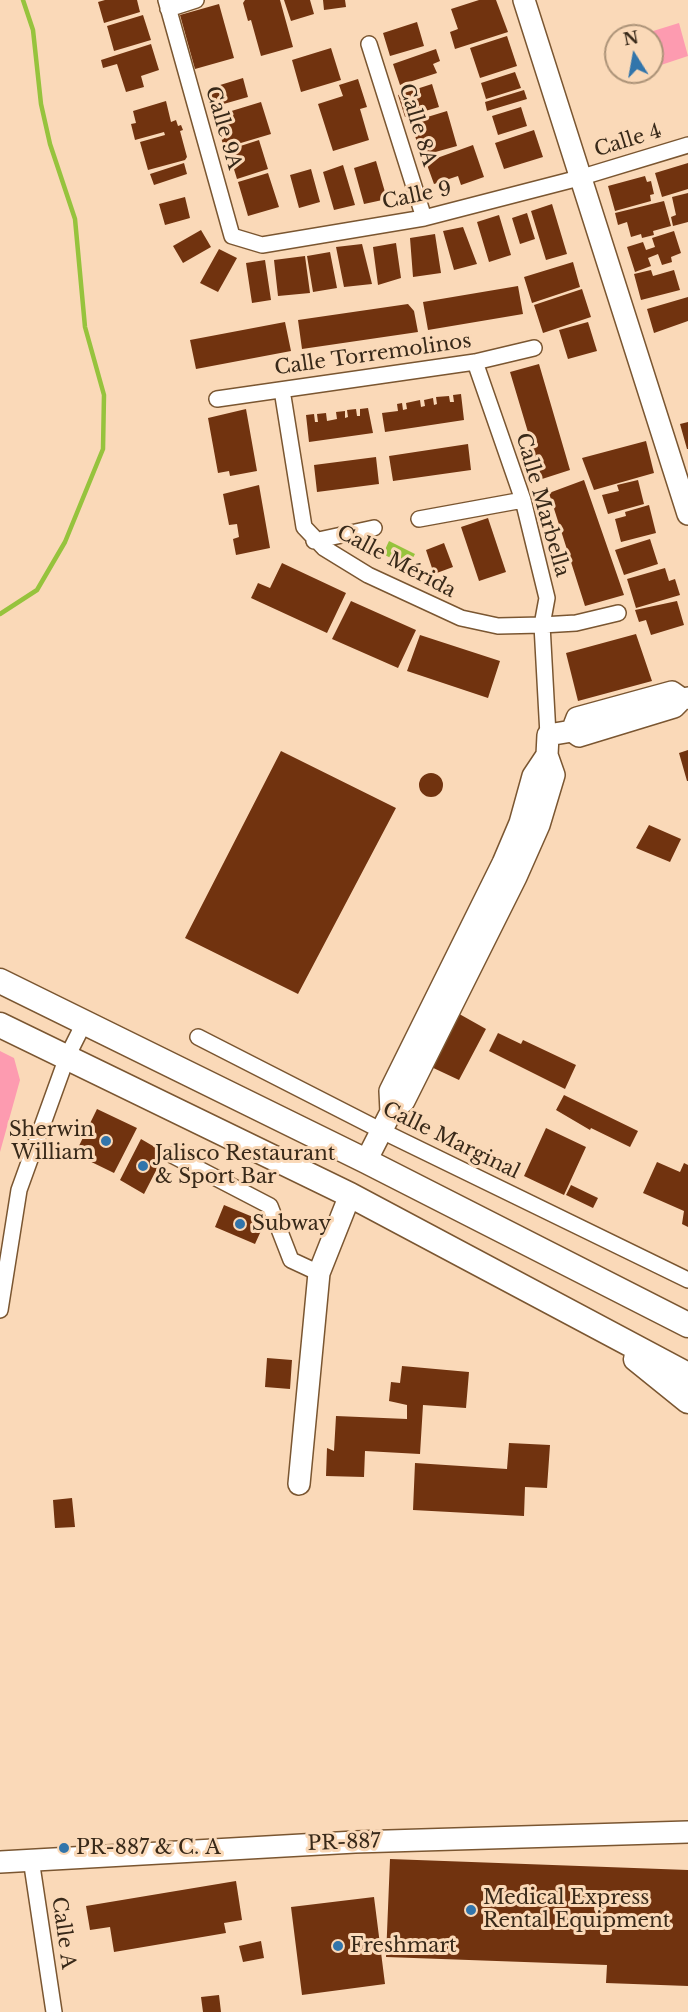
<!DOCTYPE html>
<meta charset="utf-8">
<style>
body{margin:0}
#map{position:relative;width:688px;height:2012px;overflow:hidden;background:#fad9b8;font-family:"Libre Baskerville",serif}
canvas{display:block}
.north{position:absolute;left:604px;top:24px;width:60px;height:60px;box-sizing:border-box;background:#fad9b8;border:2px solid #ac9378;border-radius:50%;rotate:349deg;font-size:16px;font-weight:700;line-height:24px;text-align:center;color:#382919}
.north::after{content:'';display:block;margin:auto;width:21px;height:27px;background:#3275ab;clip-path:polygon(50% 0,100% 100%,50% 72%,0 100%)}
</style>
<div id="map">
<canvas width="688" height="2012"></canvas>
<div class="north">N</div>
</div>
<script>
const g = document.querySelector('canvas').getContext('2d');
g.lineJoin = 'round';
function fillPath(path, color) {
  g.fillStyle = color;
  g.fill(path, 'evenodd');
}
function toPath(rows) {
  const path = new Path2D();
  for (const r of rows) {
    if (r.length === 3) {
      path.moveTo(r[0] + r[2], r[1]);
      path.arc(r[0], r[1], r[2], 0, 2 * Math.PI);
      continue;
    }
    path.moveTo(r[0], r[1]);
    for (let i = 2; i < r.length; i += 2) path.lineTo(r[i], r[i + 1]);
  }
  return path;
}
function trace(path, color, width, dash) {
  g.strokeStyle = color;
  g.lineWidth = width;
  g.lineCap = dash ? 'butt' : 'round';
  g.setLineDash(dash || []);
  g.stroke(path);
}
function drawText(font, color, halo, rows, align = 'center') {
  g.font = font + ' "Libre Baskerville",serif';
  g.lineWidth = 6;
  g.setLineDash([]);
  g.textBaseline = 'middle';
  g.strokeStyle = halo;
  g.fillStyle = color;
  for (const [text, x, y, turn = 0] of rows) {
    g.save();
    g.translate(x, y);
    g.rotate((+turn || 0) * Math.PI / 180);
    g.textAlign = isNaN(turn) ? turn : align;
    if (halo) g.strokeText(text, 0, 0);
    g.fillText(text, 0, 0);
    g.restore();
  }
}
const green = toPath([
 [679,23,688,56,652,68,652,36,637,36],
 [0,1051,14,1058,20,1080,0,1152]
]);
const water = toPath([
 [389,541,415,554,408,567,383,554]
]);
const stream = toPath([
 [0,614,37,590,65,542,103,449,104,395,85,327,75,219,50,144,41,104,33,30,23,0]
]);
const building = toPath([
 [105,0,137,0,140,12,104,23,98,2],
 [245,0,280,0,293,47,261,56,251,20,248,21,243,3],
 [284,0,310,0,314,14,291,21],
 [323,0,345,0,346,7,324,10],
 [479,0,496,0,508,32,455,49,450,32,458,29,451,9],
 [219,4,234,58,195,69,180,15],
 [143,15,151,40,114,51,107,26],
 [417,22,424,46,390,56,383,33],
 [507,36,517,66,480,78,470,48],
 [151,44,159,70,141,76,144,87,126,92,117,64,103,68,101,60],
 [331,48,341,80,301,92,292,60],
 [436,49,440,61,433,64,437,73,400,85,393,64],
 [515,72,521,88,486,99,481,83],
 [243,78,248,97,213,107,207,89],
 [358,79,367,107,360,109,369,140,333,151,318,104,343,96,339,85],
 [432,84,439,107,405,117,398,95],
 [524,90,527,99,487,111,485,102],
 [166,101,171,122,176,120,178,126,181,125,183,130,180,131,187,157,185,160,148,170,140,142,165,135,164,132,135,140,131,124,136,123,133,111],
 [261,102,271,134,224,148,215,116],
 [521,107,527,126,498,135,492,116],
 [447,111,457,146,421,156,411,122],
 [534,130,543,157,504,169,495,143],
 [259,140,268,169,237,179,228,150],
 [473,145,484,177,461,185,458,176,434,184,426,162],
 [376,161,387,199,364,204,354,168],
 [184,163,187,174,154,185,150,174],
 [688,163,688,189,662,197,655,173],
 [343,165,355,205,334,210,323,172],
 [311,169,320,202,299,208,290,175],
 [268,173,279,207,248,216,238,182],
 [645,176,647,182,651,181,654,194,650,195,651,201,615,211,608,186],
 [688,193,688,222,673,226,671,217,676,215,672,197],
 [185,197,190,218,165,225,159,204],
 [664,201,671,226,653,231,654,235,642,238,641,234,631,237,627,222,618,225,615,213],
 [552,204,567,254,546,260,531,211],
 [527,213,535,239,520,244,512,218],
 [499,215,511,255,489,262,477,222],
 [463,227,477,264,454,270,443,231],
 [201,230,211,247,183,263,173,246],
 [674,231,681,253,671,257,672,262,662,265,658,254,648,258,651,266,635,272,627,247,643,242,646,250,655,247,652,238],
 [435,234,441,273,413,277,410,238],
 [396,243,401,278,378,285,373,247],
 [362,244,372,284,344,287,336,247],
 [219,249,237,258,218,292,200,283],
 [330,252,337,288,313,292,307,256],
 [305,256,310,293,278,296,274,260],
 [265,260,271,300,252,303,246,263],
 [573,262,580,287,532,303,524,277],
 [651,270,653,276,674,270,680,290,641,300,634,274],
 [518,286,523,314,428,330,423,302],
 [582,289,591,317,543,333,534,305],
 [688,297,688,321,654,333,647,309],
 [408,304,414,311,418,332,302,349,298,320],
 [285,322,291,351,196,369,190,340],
 [588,322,597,351,568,359,559,330],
 [539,364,570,470,542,479,510,372],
 [461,394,464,420,385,432,382,413,398,411,397,404,402,403,403,410,407,409,406,403,420,400,421,407,425,406,424,400,433,398,434,405,437,404,436,397,449,396,450,402,454,402,453,395],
 [368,408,373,433,309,442,306,415,314,414,315,422,318,422,317,414,326,413,327,421,337,419,336,412,345,411,345,418,348,417,347,410,356,409,357,416,360,416,360,409],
 [246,409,257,471,230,476,229,471,218,473,208,418],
 [688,422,688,449,687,449,680,424],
 [646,441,654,473,594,490,582,458],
 [468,444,471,470,393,481,389,456],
 [376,457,379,484,317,492,314,465],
 [584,480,624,595,585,606,549,493],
 [638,480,644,504,608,514,602,495,619,491,617,485],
 [259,485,270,548,236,555,233,539,239,537,237,524,229,525,223,494],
 [649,505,656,533,621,542,615,519,626,516,625,512],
 [488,518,506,572,479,581,461,527],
 [650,539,658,564,624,575,615,550],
 [444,543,453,567,434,574,426,550],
 [282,563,346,593,327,633,251,598,258,583,270,588],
 [665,568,669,581,675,579,680,595,636,608,627,579],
 [351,601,416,630,398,668,332,639],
 [677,601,684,625,651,635,646,620,639,622,635,610],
 [636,634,652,681,578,701,566,653],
 [420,635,500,661,488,698,407,671],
 [688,750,688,781,687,781,679,753],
 [281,751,396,808,298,994,185,938],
 [431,785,12],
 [649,825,681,839,670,862,636,848],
 [454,1011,486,1029,459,1080,427,1065],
 [498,1033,521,1044,523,1040,576,1065,565,1089,489,1051],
 [564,1095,638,1131,630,1147,591,1128,590,1130,556,1110],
 [97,1109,137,1128,114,1173,75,1154],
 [546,1128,586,1147,564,1195,524,1176],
 [141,1139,165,1153,144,1194,120,1180],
 [657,1162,680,1172,684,1163,688,1165,688,1227,682,1224,684,1211,643,1193],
 [571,1185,598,1198,593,1208,566,1195],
 [224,1205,265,1222,255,1244,215,1227],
 [267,1358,292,1360,290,1389,265,1387],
 [402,1366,469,1372,466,1408,423,1405,420,1454,365,1451,364,1477,326,1476,327,1448,334,1451,336,1416,407,1419,407,1405,389,1401,391,1382,400,1383],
 [509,1443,550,1445,547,1488,525,1487,524,1516,413,1510,415,1463,507,1469],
 [72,1498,75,1527,55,1528,53,1500],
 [390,1859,688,1870,688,1986,606,1983,607,1965,386,1957],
 [236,1881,242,1920,224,1923,226,1933,114,1952,110,1927,90,1930,86,1906],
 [374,1897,385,1984,302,1995,291,1907],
 [261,1941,264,1958,243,1962,239,1946],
 [219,1995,221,2012,203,2012,201,1997]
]);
const street = toPath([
 [166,0,232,236,262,245,424,218,579,178,688,145],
 [168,9,196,0],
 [369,44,424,218],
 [475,362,523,500,547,598,542,625,548,735],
 [282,390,304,527,324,548,368,575,461,618,498,626,542,625,576,623,618,613],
 [217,399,475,362,534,348],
 [419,519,523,500],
 [314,541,374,528],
 [198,1037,382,1131,688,1280],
 [172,1155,270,1206,291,1260,319,1273],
 [0,1310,19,1190,67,1057,85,1021],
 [31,1859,54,2012]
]);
const secondary = toPath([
 [524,0,688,514],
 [572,731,577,718,672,692,682,699],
 [391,1112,390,1091,503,863,520,823,533,776,547,755],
 [366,1161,391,1112,404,1101,516,877,539,825,554,775,547,755,548,735,572,731,579,736,674,707,682,699,688,698],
 [299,1484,319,1273,350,1195],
 [0,1862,355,1842,688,1832]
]);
const primary = toPath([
 [0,981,366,1161,688,1325],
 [0,1025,350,1195,688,1375],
 [636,1359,688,1401]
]);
const markers = [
 [106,1141,6,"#3275ab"],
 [143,1166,6,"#3275ab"],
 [240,1224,6,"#3275ab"],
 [64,1848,6,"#3275ab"],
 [471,1910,6,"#3275ab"],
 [338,1946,6,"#3275ab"]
];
const streetNames = [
 ["Calle 8A",417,125,73],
 ["Calle 9A",223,128,74],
 ["Calle 4",628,141,-17],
 ["Calle 9",417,196,-12],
 ["Calle Torremolinos",373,355,-8],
 ["Calle Marbella",542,505,74],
 ["Calle Mérida",396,562,28],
 ["Calle Marginal",451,1141,26],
 ["PR-887",344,1843,-2],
 ["Calle A",63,1933,82]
];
const poiNames = [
 ["Sherwin",94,1130,"right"],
 ["William",94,1153,"right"],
 ["Jalisco Restaurant",155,1154],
 ["& Sport Bar",155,1177],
 ["Subway",252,1224],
 ["PR-887 & C. A",76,1848],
 ["Medical Express",483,1898],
 ["Rental Equipment",483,1921],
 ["Freshmart",350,1946]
];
fillPath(green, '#fd9bb0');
fillPath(water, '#96c33d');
trace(stream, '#96c33d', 4.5);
fillPath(building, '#71330f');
trace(street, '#7a5631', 18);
trace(secondary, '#7a5631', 24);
trace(primary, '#7a5631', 27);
trace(street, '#fff', 15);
trace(secondary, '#fff', 21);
trace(primary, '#fff', 24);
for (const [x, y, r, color] of markers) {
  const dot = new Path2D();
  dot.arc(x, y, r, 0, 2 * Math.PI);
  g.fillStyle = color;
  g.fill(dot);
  trace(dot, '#fad9b8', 2);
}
drawText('20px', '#382919', '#fad9b8', streetNames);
drawText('20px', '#382919', '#fad9b8', poiNames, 'left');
</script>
